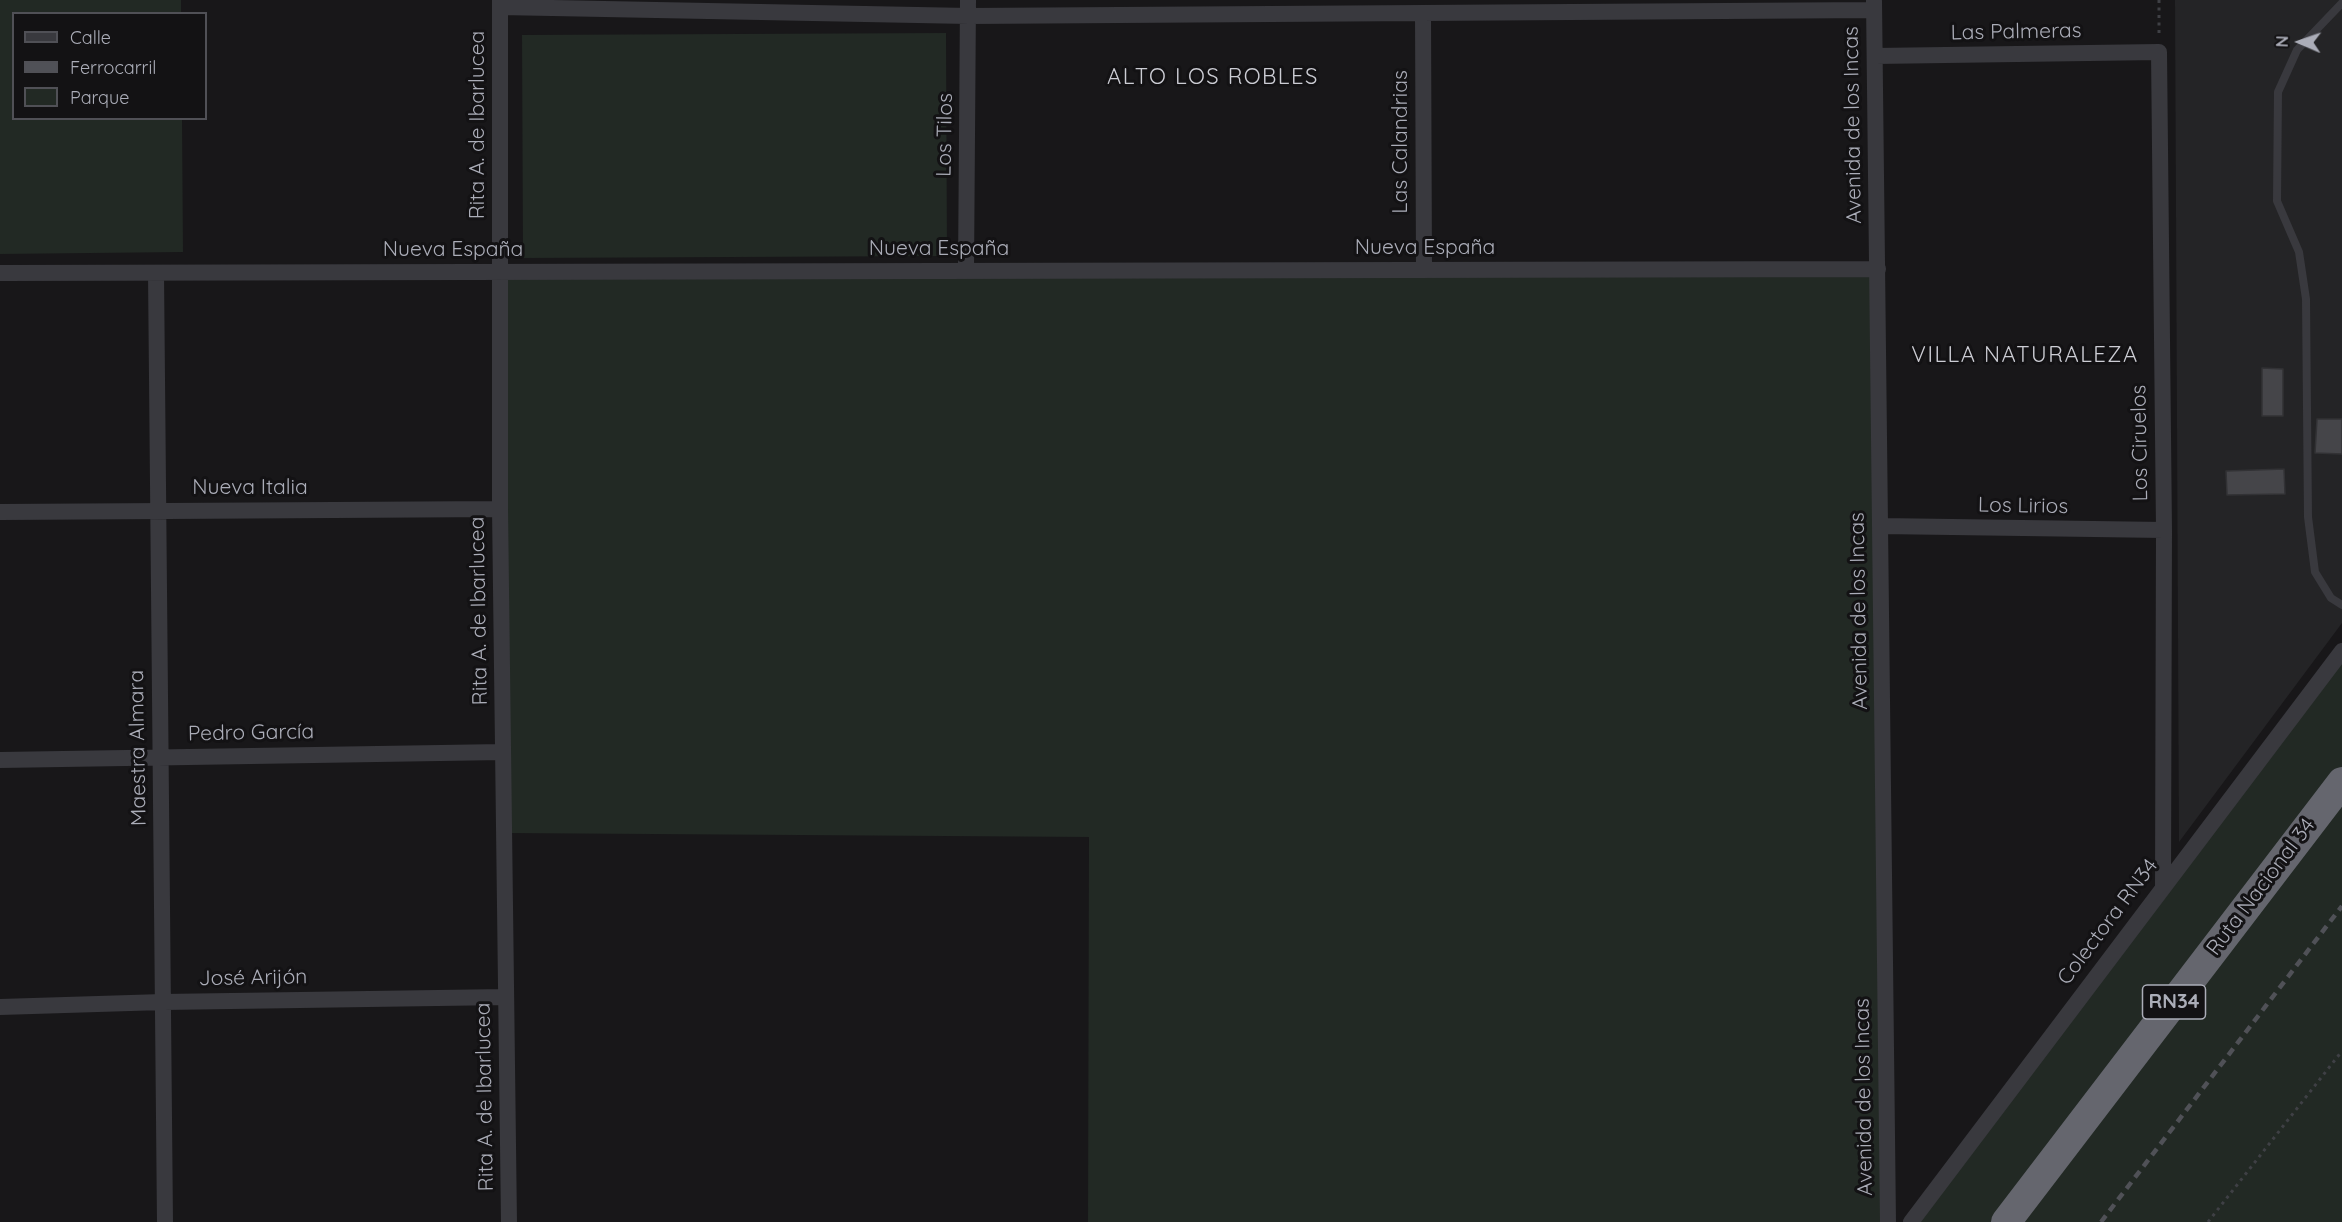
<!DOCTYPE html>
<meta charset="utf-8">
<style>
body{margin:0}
#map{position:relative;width:2342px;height:1222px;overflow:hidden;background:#181719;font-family:Quicksand,sans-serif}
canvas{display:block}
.legend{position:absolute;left:12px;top:12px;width:195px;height:108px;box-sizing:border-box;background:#131214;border:2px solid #505056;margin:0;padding:8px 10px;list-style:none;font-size:18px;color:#abadb8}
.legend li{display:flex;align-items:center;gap:12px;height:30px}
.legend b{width:30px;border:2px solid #505056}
.north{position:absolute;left:2270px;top:12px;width:60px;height:60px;-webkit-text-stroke:4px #131214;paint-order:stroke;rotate:272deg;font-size:16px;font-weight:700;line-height:24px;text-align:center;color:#abadb8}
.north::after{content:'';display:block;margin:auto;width:21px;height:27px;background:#abadb8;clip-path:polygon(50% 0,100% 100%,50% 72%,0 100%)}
</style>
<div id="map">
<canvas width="2342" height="1222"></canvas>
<ul class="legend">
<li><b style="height:8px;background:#39393e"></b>Calle</li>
<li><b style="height:8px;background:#505157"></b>Ferrocarril</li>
<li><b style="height:16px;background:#222924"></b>Parque</li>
</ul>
<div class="north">N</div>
</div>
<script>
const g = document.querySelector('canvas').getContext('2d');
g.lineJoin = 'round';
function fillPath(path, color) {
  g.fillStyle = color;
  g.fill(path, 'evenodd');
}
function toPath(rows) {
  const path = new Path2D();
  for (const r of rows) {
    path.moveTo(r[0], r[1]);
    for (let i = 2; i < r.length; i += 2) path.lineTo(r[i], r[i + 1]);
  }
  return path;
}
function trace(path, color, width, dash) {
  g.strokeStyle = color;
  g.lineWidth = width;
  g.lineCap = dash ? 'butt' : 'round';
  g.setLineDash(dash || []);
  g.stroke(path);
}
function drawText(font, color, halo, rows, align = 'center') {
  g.font = font + ' Quicksand,sans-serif';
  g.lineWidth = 6;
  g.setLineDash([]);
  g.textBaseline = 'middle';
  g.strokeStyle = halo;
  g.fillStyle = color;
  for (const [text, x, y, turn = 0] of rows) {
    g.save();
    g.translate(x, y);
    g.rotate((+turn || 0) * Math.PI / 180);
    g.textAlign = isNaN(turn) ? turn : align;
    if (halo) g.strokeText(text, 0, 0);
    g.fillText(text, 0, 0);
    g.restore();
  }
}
const built = toPath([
 [2175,0,2342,0,2342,623,2179,842]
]);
const green = toPath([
 [0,0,181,0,181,13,14,14,14,118,182,119,183,252,0,254],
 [946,33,947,256,523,258,522,35],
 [1878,269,1888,1222,1088,1222,1089,837,504,833,501,273],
 [2342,651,2342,1222,1911,1222]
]);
const building = toPath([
 [2262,368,2283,369,2283,416,2262,416,2262,368],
 [2317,419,2342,419,2342,454,2315,453,2317,419],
 [2284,469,2285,494,2227,495,2226,471,2284,469]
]);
const path = toPath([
 [2159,0,2159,35],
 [2208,1222,2342,1051]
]);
const lane = toPath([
 [2342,3,2297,50,2278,92,2277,201,2299,252,2306,299,2308,517,2315,572,2331,598,2342,605]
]);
const street = toPath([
 [500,0,500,509,509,1222],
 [1874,1,1888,1222],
 [500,7,969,16,1874,10],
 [1423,14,1424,270],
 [1875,56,2159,52,2164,530,2163,886],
 [966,271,968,0],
 [0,273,1878,269],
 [156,273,165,1222],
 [0,512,500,509],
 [1881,526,2164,530],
 [0,760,503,752],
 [0,1007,163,1002,506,997],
 [1911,1222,2342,651]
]);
const highway = toPath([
 [2006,1222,2342,782]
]);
const rail = toPath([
 [2101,1222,2342,906]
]);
const shields = [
 [2174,1002,63]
];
const shieldNames = [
 ["RN34",2174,1002]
];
const streetNames = [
 ["Las Palmeras",2016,32,-1],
 ["Rita A. de Ibarlucea",478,125,-90],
 ["Avenida de los Incas",1853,125,-91],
 ["Los Tilos",945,135,-89],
 ["Las Calandrias",1401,142,-90],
 ["Nueva España",1425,248],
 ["Nueva España",939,249],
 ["Nueva España",453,250],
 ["Los Ciruelos",2140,443,-91],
 ["Nueva Italia",250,488],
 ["Los Lirios",2023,506,1],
 ["Rita A. de Ibarlucea",479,611,-91],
 ["Avenida de los Incas",1859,611,-91],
 ["Pedro García",251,733,-1],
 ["Maestra Almara",138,748,-91],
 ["Ruta Nacional 34",2261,887,-53],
 ["Colectora RN34",2108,922,-53],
 ["José Arijón",253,978,-1],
 ["Rita A. de Ibarlucea",485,1097,-91],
 ["Avenida de los Incas",1864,1097,-91]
];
const neighbourhoodNames = [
 ["ALTO LOS ROBLES",1213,77],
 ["VILLA NATURALEZA",2025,355]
];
fillPath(built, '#242426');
fillPath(green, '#222924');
fillPath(building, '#454549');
trace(building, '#323235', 1.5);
trace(path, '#3f4045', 3, [3, 4.5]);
trace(lane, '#39393e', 8);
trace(street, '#39393e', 16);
trace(highway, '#65666e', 30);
trace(rail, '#505157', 4.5, [8, 6]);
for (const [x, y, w] of shields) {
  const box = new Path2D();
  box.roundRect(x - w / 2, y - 17, w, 34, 4.5);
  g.fillStyle = '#131214';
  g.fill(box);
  trace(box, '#abadb8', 1.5);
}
drawText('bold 20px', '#abadb8', null, shieldNames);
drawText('21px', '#abadb8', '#131214', streetNames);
g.letterSpacing = '1.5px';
drawText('22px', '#cccdd4', '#131214', neighbourhoodNames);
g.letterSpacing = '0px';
</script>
